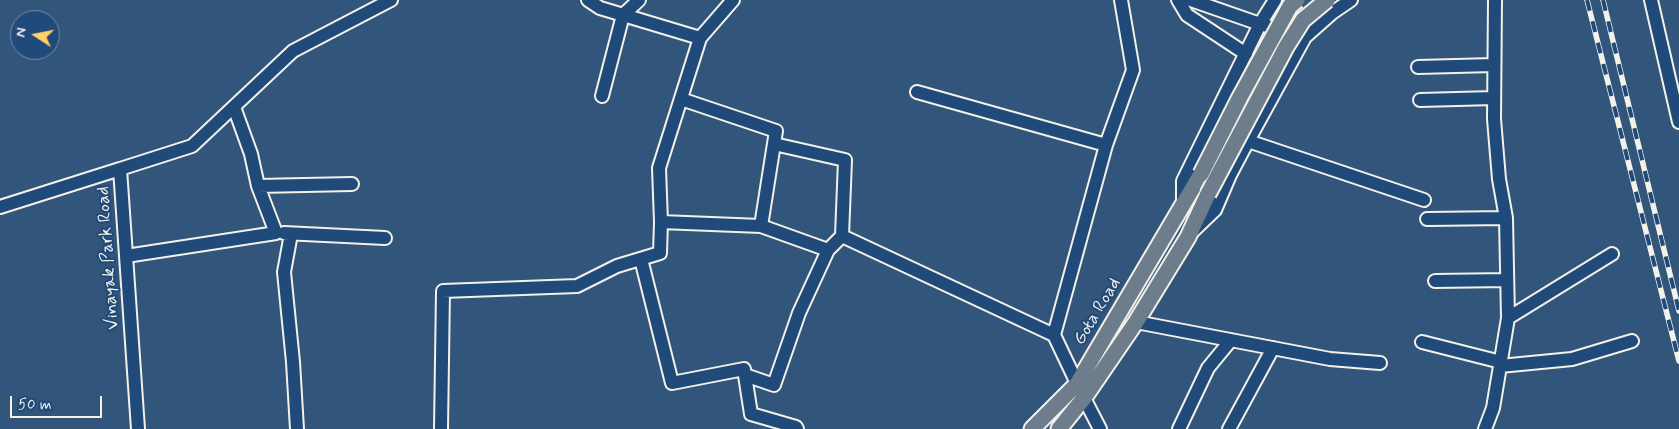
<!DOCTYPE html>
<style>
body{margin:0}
#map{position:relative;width:1679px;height:429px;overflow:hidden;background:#32557b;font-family:Mynerve,sans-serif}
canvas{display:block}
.north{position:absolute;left:10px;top:10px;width:50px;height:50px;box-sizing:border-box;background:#1f4a7a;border:1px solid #748da6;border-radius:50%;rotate:281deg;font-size:14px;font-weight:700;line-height:20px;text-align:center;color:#f4f1e8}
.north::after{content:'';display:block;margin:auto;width:18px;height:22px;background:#ffd166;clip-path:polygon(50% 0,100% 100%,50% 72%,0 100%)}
.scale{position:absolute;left:10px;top:396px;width:92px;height:22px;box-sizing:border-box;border:2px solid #f4f1e8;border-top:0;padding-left:6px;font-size:15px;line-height:18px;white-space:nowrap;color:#f4f1e8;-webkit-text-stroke:4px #1f4a7a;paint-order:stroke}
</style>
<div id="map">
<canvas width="1679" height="429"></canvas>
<div class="north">N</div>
<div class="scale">50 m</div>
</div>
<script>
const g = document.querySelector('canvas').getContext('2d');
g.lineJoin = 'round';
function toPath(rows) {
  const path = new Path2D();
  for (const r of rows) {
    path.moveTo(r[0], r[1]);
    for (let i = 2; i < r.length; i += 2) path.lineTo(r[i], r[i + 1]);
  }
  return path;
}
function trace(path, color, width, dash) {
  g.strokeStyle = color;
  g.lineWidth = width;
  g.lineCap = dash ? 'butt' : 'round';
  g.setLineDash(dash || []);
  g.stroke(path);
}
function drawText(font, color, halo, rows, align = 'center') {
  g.font = font + ' Mynerve,sans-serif';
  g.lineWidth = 4;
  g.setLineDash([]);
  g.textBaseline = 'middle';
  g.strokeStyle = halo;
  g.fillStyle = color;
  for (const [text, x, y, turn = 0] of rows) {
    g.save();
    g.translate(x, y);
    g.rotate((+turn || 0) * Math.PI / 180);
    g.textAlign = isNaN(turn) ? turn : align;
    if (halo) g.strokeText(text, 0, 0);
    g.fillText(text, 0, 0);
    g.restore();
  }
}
const minor = toPath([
 [1178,0,1187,15,1246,54],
 [1191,0,1260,24,1303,36],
 [1651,0,1679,122],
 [700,38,733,0],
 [1418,67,1493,65],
 [917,92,1106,145],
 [602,96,623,15,639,0],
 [1420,100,1494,98],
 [1248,141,1424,200],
 [774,144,845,160,842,236],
 [258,186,352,184],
 [1183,205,1183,181,1260,24,1275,0],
 [0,207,120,169],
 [1427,219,1506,218],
 [661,222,761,226,776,131,681,99],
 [761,226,828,250,842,236,1054,335],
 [284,233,385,238],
 [1191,233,1215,210,1230,175,1248,141,1305,37,1332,13,1351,0],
 [291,234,284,272,293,362,297,429],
 [126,256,276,233,258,186,251,154,234,107],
 [641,259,672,383,744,369,751,414,796,427,797,429],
 [1435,281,1507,280],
 [1508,318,1612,254],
 [1136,322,1330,359,1380,363],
 [1422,342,1501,362],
 [1500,366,1572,359,1632,341],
 [745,375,774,385,799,313,828,250],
 [138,429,120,169,192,146,293,51,391,0],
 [441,429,443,291,577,286,617,266,660,253,661,222,659,168,700,38,600,8,588,0],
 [1100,429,1084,398,1054,335,1106,145,1133,70,1121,0],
 [1179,429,1208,368,1231,340],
 [1229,429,1273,348],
 [1485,429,1493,408,1508,318,1506,218,1499,179,1494,119,1495,0]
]);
const major = toPath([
 [1032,429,1077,384,1201,174],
 [1059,429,1084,398,1136,322,1188,237,1208,194]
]);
const rail = toPath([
 [1587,0,1679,361],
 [1603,0,1679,311]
]);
const majorBridge = toPath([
 [1201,174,1240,97,1290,6,1297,0],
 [1208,194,1286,47,1303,20,1327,0]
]);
const streetNames = [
 ["Vinayak Park Road",109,258,-94],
 ["Gota Road",1098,312,-59]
];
trace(minor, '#f4f1e8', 16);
trace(major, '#f4f1e8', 19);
trace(minor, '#1f4a7a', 12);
trace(major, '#6d7d8c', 15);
trace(rail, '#f4f1e8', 5.5);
trace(rail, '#1f4a7a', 4, [11]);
trace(majorBridge, '#f4f1e8', 19, []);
trace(majorBridge, '#6d7d8c', 15);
drawText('18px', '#f4f1e8', '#1f4a7a', streetNames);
</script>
